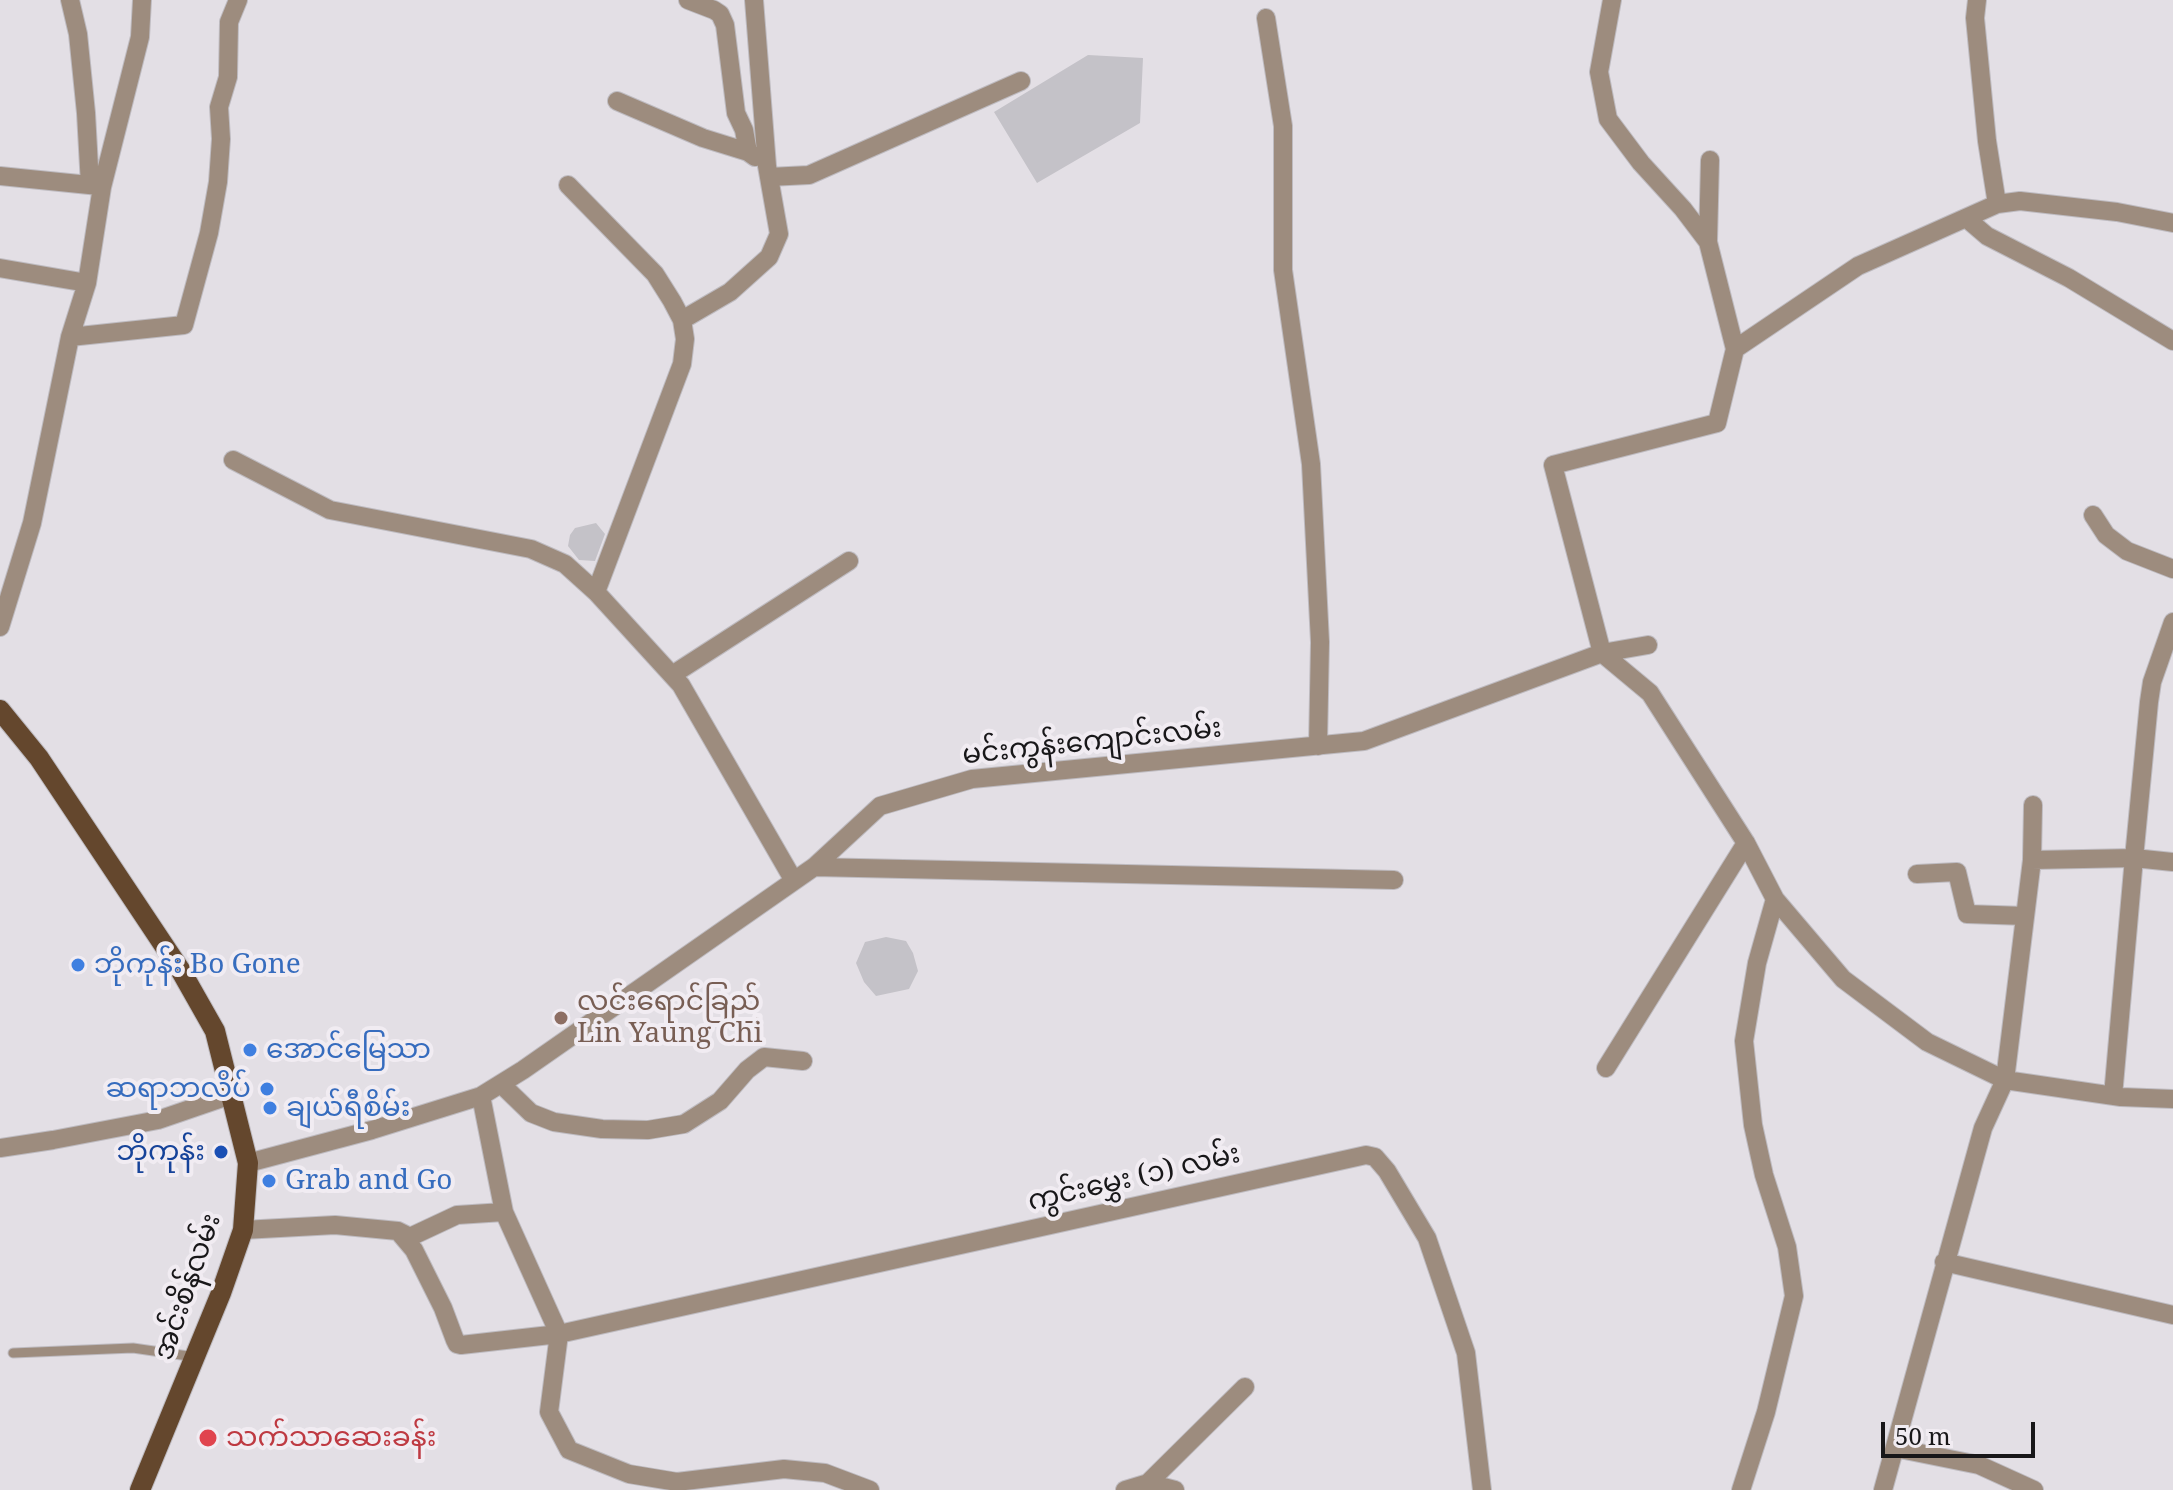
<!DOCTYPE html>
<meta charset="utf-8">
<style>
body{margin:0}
#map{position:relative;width:2173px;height:1490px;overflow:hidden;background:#e3dfe5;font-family:"Noto Serif",serif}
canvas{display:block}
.scale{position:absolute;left:1881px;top:1422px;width:154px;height:36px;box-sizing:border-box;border:4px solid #181719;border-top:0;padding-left:10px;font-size:24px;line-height:28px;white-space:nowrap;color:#181719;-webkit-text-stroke:6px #f1ecf2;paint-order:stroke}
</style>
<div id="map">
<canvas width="2173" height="1490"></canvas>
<div class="scale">50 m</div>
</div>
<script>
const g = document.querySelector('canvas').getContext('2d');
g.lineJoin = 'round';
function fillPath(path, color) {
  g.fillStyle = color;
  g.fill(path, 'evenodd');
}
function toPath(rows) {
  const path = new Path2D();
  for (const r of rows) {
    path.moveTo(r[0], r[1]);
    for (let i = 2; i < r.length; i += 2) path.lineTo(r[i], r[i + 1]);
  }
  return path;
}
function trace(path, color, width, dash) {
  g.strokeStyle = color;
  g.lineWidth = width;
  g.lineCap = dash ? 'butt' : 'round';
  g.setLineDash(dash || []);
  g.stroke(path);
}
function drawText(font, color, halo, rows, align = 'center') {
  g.font = font + ' "Noto Serif","Noto Sans Myanmar",serif';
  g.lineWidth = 8;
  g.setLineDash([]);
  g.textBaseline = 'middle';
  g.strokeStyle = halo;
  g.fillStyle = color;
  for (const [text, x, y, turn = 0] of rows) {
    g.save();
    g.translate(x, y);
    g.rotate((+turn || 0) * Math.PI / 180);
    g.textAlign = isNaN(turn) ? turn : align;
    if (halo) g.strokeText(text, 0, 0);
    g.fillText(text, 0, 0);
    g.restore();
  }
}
const building = toPath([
 [1088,55,1143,58,1140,123,1037,183,994,112],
 [596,523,605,534,595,561,579,560,568,546,570,535,575,528],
 [886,937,906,941,913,953,918,971,909,989,876,996,864,982,856,963,865,942]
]);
const lane = toPath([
 [13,1353,133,1348,195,1357]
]);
const street = toPath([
 [70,0,78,34,86,113,90,185],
 [688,0,714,10,720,14,725,25,736,113,744,130,748,152],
 [1612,0,1599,72,1608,119,1641,163,1683,209,1708,242,1735,349,1858,266,1997,204,1987,141,1975,18,1977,0],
 [1266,18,1283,126,1283,270,1311,464,1320,642,1318,746],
 [617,101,703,138,748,152,755,157],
 [0,176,99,186],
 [769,177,809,175,1021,81],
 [568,185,655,274,672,301,682,320,685,339,682,364,596,592],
 [1997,204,2020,201,2117,212,2173,223],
 [1966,218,1987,236,2069,278,2173,341],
 [1708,242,1710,160],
 [0,268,87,283],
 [682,320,730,292,769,257,779,234,767,166,754,0],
 [70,337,184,325,209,233,218,182,221,139,219,107,228,77,229,22,238,0],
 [1735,349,1717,423,1553,465,1602,653,1650,693,1746,843,1775,899,1843,979,1927,1042,2005,1080,2121,1097,2173,1099],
 [233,460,330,510,531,549,565,564,596,592,681,685,794,881],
 [2093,515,2106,535,2127,551,2173,569],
 [0,627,32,523,70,337,87,283,102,187,140,37,142,0],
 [672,675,849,561],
 [2032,860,2134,858,2149,702,2152,682,2173,622],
 [814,867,1394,880],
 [1917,874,1957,872,1967,914,2025,916],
 [1606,1068,1746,843],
 [501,1084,531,1113,554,1122,602,1129,648,1130,684,1124,720,1101,747,1070,764,1057,803,1061],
 [481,1096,504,1212],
 [2113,1096,2134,858,2173,862],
 [0,1148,53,1140,158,1120,231,1095],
 [248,1163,372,1130,481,1096,523,1070,814,867,880,806,972,779,1364,741,1602,653,1648,645],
 [243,1230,335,1225,398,1231,410,1237,457,1215,504,1212,559,1334,549,1412,569,1450,629,1474,677,1482,784,1469,825,1473,870,1490],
 [398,1231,414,1250,443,1308,455,1340,457,1344,461,1345,559,1334,1366,1155,1375,1157,1387,1171,1427,1238,1466,1353,1482,1490],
 [1944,1262,2173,1315],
 [1895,1448,1979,1465,2034,1490],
 [1148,1483,1245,1387],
 [1125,1490,1148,1483,1175,1490],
 [1741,1490,1766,1412,1794,1296,1787,1247,1764,1175,1753,1125,1744,1041,1757,963,1775,899],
 [1883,1490,1983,1128,2005,1080,2032,860,2033,805]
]);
const primary = toPath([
 [0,710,39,758,181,971,215,1031,248,1163,243,1230,221,1293,140,1490]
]);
const markers = [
 [78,965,8,"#3f7fe0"],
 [561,1018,8,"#8d6e63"],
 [250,1050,8,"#3f7fe0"],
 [267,1089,8,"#3f7fe0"],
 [270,1108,8,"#3f7fe0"],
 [221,1152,8,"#1a4fb4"],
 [269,1181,8,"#3f7fe0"],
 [208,1438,10,"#e0444e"]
];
const streetNames = [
 ["မင်းကွန်းကျောင်းလမ်း",1092,742,-6],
 ["ကွင်းမွှေး (၁) လမ်း",1134,1178,-13],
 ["အင်းစိန်လမ်း",188,1287,-71]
];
const shopNames = [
 ["ဘိုကုန်း Bo Gone",94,965],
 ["အောင်မြေသာ",266,1050],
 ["ဆရာဘလိပ်",251,1089,"right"],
 ["ချယ်ရီစိမ်း",286,1108],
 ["Grab and Go",285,1181]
];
const educationNames = [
 ["လင်းရောင်ခြည်",577,1002],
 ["Lin Yaung Chi",577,1034]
];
const transitNames = [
 ["ဘိုကုန်း",205,1152]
];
const healthNames = [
 ["သက်သာဆေးခန်း",226,1438]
];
fillPath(building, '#c4c2c8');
trace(lane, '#bebbc0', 11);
trace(street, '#bebbc0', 20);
trace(primary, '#bebbc0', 22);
trace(lane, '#9d8c7e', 9);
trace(street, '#9d8c7e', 18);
trace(primary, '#64472d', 20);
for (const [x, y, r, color] of markers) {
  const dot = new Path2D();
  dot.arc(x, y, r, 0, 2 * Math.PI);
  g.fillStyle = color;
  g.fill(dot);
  trace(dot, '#f1ecf2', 3);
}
drawText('28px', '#181719', '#f1ecf2', streetNames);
drawText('28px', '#366cbe', '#f1ecf2', shopNames, 'left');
drawText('28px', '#785e54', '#f1ecf2', educationNames, 'left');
drawText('28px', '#164399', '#f1ecf2', transitNames, 'right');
drawText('28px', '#be3a42', '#f1ecf2', healthNames, 'left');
</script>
